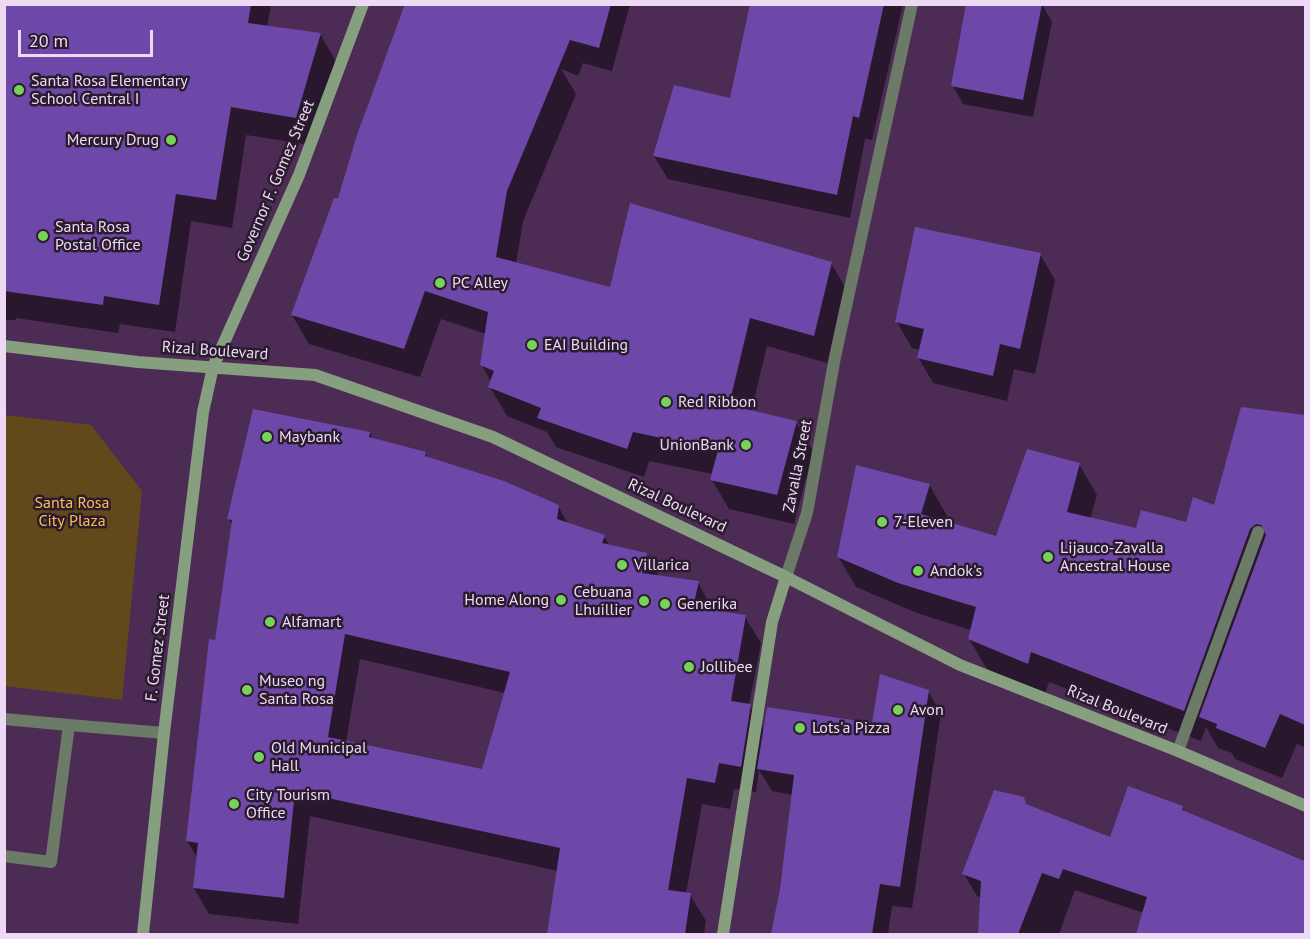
<!DOCTYPE html>
<style>
body{margin:0}
#map{position:relative;width:1310px;height:939px;overflow:hidden;background:#4c2b55;font-family:"PT Sans",sans-serif}
canvas{display:block}
.frame{position:absolute;inset:0;border:6px solid #edd9f3;pointer-events:none}
.scale{position:absolute;left:18px;top:30px;width:135px;height:27px;box-sizing:border-box;border:3px solid #edd9f3;border-top:0;padding-left:8px;font-size:18px;line-height:21px;white-space:nowrap;color:#edd9f3;-webkit-text-stroke:4px #2a1b2e;paint-order:stroke}
</style>
<div id="map">
<canvas width="1310" height="939"></canvas>
<div class="frame"></div>
<div class="scale">20 m</div>
</div>
<script>
const g = document.querySelector('canvas').getContext('2d');
g.lineJoin = 'round';
function fillPath(path, color) {
  g.fillStyle = color;
  g.fill(path, 'evenodd');
}
function toPath(rows) {
  const path = new Path2D();
  for (const r of rows) {
    path.moveTo(r[0], r[1]);
    for (let i = 2; i < r.length; i += 2) path.lineTo(r[i], r[i + 1]);
  }
  return path;
}
function trace(path, color, width, dash) {
  g.strokeStyle = color;
  g.lineWidth = width;
  g.lineCap = dash ? 'butt' : 'round';
  g.setLineDash(dash || []);
  g.stroke(path);
}
function drawText(font, color, halo, rows, align = 'center') {
  g.font = font + ' "PT Sans",sans-serif';
  g.lineWidth = 5;
  g.setLineDash([]);
  g.textBaseline = 'middle';
  g.strokeStyle = halo;
  g.fillStyle = color;
  for (const [text, x, y, turn = 0] of rows) {
    g.save();
    g.translate(x, y);
    g.rotate((+turn || 0) * Math.PI / 180);
    g.textAlign = isNaN(turn) ? turn : align;
    if (halo) g.strokeText(text, 0, 0);
    g.fillText(text, 0, 0);
    g.restore();
  }
}
const green = toPath([
 [5,415,91,425,142,491,122,700,5,686]
]);
const shadow = toPath([
 [4,4,271,4,267,27,320,34,336,62,311,145,246,135,232,228,191,221,175,332,120,324,118,333,16,318,16,320,4,320],
 [422,4,630,4,612,71,583,63,578,76,561,69,576,94,523,221,516,263,611,288,831,263,848,292,831,364,767,346,751,412,796,422,813,451,794,524,729,509,712,480,713,474,649,461,644,477,556,447,547,432,507,416,490,387,491,382,482,365,486,334,441,319,420,377,309,344,292,315],
 [751,4,903,4,872,140,865,139,850,218,668,179,654,156,731,100],
 [1042,4,1052,22,1033,117,963,104,953,86],
 [1040,254,1055,280,1035,374,1014,369,1007,401,933,383,918,357,920,350,912,348,897,322],
 [1279,413,1306,417,1306,748,1297,744,1282,778,1235,759,1232,753,1218,748,1206,727,1201,741,1049,682,1045,694,987,669,969,639,971,630,917,613,856,587,838,556,857,467,930,486,947,516,945,523,997,538,1079,464,1097,495,1090,519,1137,529,1187,524,1215,506],
 [370,433,373,439,425,453,429,459,558,506,568,524,604,536,610,547,646,555,659,576,698,582,713,611,745,617,761,643,749,705,765,731,873,725,928,691,941,714,912,908,892,906,888,934,773,934,793,795,772,791,759,770,756,792,734,789,730,809,702,804,686,894,690,895,706,921,704,934,549,934,558,871,310,816,298,924,209,914,194,888,198,859,187,841,232,525,229,518],
 [360,659,505,693,483,771,346,742],
 [1027,806,1111,839,1182,807,1185,813,1306,861,1306,934,1137,934,1144,913,1075,890,1059,934,979,934,982,898,977,896,964,874]
]);
const building = toPath([
 [4,4,251,4,248,23,321,33,296,118,231,107,216,200,176,194,159,305,104,296,103,305,4,291],
 [405,4,611,4,599,48,570,40,507,191,496,257,610,287,630,203,832,262,814,336,750,318,729,405,797,421,777,495,710,480,718,450,633,432,627,449,537,418,541,408,488,387,494,371,480,365,488,312,425,291,404,349,291,315,334,198,338,198,357,135],
 [750,4,884,4,859,118,853,116,837,195,653,156,674,85,730,98],
 [966,4,1042,4,1023,100,951,86],
 [915,227,1041,253,1020,349,1000,344,993,376,917,358,924,329,895,322],
 [1241,407,1305,415,1305,725,1280,714,1265,748,1216,728,1217,724,1199,717,1266,535,1261,525,1256,524,1250,529,1184,711,1031,652,1028,664,968,639,976,607,898,583,837,557,856,465,930,484,921,514,996,536,1027,449,1080,463,1067,512,1136,528,1141,510,1186,522,1193,497,1214,505],
 [253,409,370,432,369,437,426,452,425,456,504,481,559,505,557,519,605,535,602,543,647,553,642,573,699,581,693,607,746,615,731,701,751,704,741,767,719,763,715,783,687,778,668,890,691,893,685,934,547,934,560,848,295,791,284,898,193,888,198,843,186,841,209,639,215,640,232,520,227,519],
 [345,634,510,672,482,769,328,737],
 [880,674,929,690,900,887,880,884,872,934,771,934,780,888,794,775,757,769,767,707,872,723],
 [1128,786,1183,806,1182,810,1305,861,1305,934,1136,934,1147,897,1063,869,1059,879,1042,873,1018,934,978,934,981,881,962,874,994,790,1024,797,1026,804,1110,837]
]);
const lane = toPath([
 [4,719,69,725,51,862,4,856],
 [69,725,164,733],
 [1178,751,1258,532]
]);
const street = toPath([
 [786,577,807,513,835,357,912,4]
]);
const secondary = toPath([
 [4,346,138,362,315,375,493,437,786,577,960,665,1178,751,1306,806],
 [143,934,164,733,203,412,213,367,299,175,363,4],
 [723,934,772,622,786,577]
]);
const markers = [
 [19,90,6,"#77d25a"],
 [171,140,6,"#77d25a"],
 [43,236,6,"#77d25a"],
 [440,283,6,"#77d25a"],
 [532,345,6,"#77d25a"],
 [666,402,6,"#77d25a"],
 [267,437,6,"#77d25a"],
 [746,445,6,"#77d25a"],
 [882,522,6,"#77d25a"],
 [1048,557,6,"#77d25a"],
 [622,565,6,"#77d25a"],
 [918,571,6,"#77d25a"],
 [561,600,6,"#77d25a"],
 [644,601,6,"#77d25a"],
 [665,604,6,"#77d25a"],
 [270,622,6,"#77d25a"],
 [689,667,6,"#77d25a"],
 [247,690,6,"#77d25a"],
 [898,710,6,"#77d25a"],
 [800,728,6,"#77d25a"],
 [259,757,6,"#77d25a"],
 [234,804,6,"#77d25a"]
];
const poiNames = [
 ["Santa Rosa Elementary",31,81],
 ["School Central I",31,99],
 ["Mercury Drug",159,140,"right"],
 ["Santa Rosa",55,227],
 ["Postal Office",55,245],
 ["PC Alley",452,283],
 ["EAI Building",544,345],
 ["Red Ribbon",678,402],
 ["Maybank",279,437],
 ["UnionBank",734,445,"right"],
 ["7-Eleven",894,522],
 ["Lijauco-Zavalla",1060,548],
 ["Ancestral House",1060,566],
 ["Villarica",634,565],
 ["Andok's",930,571],
 ["Cebuana",632,592,"right"],
 ["Lhuillier",632,610,"right"],
 ["Home Along",549,600,"right"],
 ["Generika",677,604],
 ["Alfamart",282,622],
 ["Jollibee",701,667],
 ["Museo ng",259,681],
 ["Santa Rosa",259,699],
 ["Avon",910,710],
 ["Lots'a Pizza",812,728],
 ["Old Municipal",271,748],
 ["Hall",271,766],
 ["City Tourism",246,795],
 ["Office",246,813]
];
const streetNames = [
 ["Governor F. Gomez Street",276,181,-67],
 ["Rizal Boulevard",215,351,4],
 ["Zavalla Street",798,466,-79],
 ["Rizal Boulevard",677,506,25],
 ["F. Gomez Street",158,648,-83],
 ["Rizal Boulevard",1117,710,22]
];
const parkNames = [
 ["Santa Rosa",72,503],
 ["City Plaza",72,521]
];
fillPath(green, '#62491c');
fillPath(shadow, '#0007');
fillPath(building, '#6e48a9');
trace(lane, '#6b7b67', 12);
trace(street, '#6b7b67', 12);
trace(secondary, '#869f7f', 12);
for (const [x, y, r, color] of markers) {
  const dot = new Path2D();
  dot.arc(x, y, r, 0, 2 * Math.PI);
  g.fillStyle = color;
  g.fill(dot);
  trace(dot, '#2a1b2e', 2);
}
drawText('16px', '#edd9f3', '#2a1b2e', poiNames, 'left');
drawText('16px', '#edd9f3', '#2a1b2e', streetNames);
drawText('16px', '#febf4e', '#2a1b2e', parkNames);
</script>
